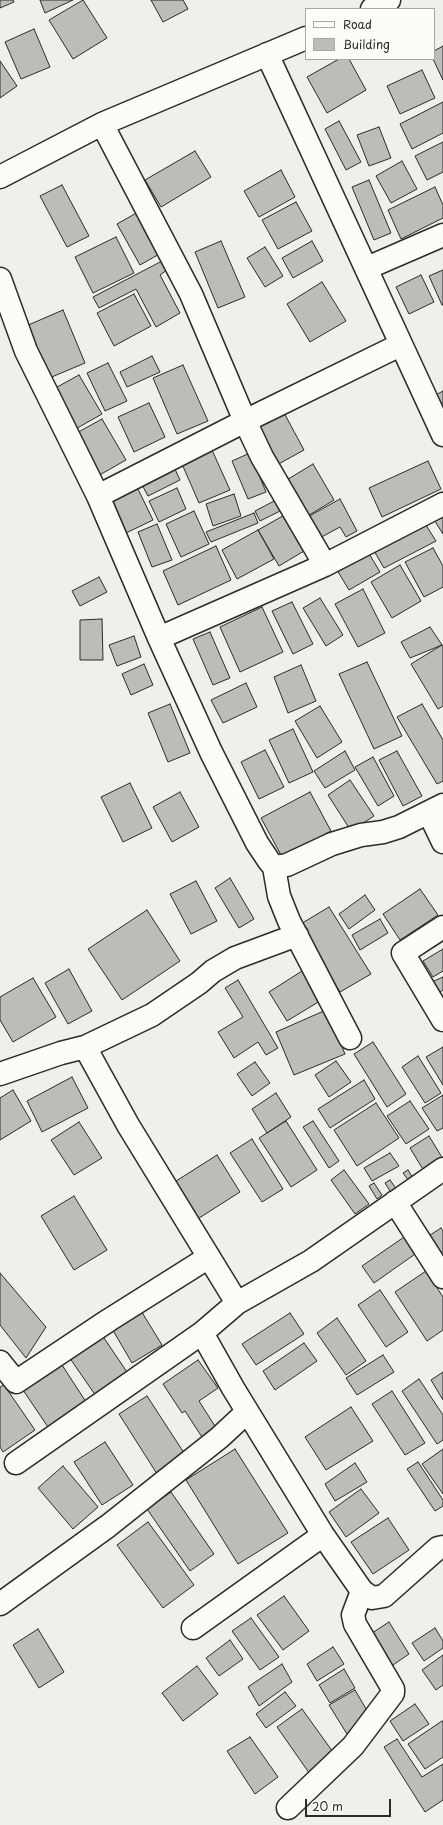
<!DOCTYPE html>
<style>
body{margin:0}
#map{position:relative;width:443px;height:1825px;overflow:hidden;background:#f0efeb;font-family:"Playpen Sans",sans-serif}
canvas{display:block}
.legend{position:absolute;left:305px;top:8px;width:130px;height:52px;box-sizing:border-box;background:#fdfcf7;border:1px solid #a9a8a5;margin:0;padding:5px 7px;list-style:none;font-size:12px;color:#2b2b2b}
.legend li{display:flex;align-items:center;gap:8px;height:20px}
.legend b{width:20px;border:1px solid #a9a8a5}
.scale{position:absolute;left:305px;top:1799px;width:86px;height:18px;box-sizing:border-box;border:2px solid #2b2b2b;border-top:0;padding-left:5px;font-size:12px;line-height:14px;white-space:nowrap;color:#2b2b2b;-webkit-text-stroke:3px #fdfcf7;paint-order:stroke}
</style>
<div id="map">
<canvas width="443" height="1825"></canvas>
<ul class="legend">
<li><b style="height:5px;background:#fdfcf7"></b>Road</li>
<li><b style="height:11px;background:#bdbcb8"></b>Building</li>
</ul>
<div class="scale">20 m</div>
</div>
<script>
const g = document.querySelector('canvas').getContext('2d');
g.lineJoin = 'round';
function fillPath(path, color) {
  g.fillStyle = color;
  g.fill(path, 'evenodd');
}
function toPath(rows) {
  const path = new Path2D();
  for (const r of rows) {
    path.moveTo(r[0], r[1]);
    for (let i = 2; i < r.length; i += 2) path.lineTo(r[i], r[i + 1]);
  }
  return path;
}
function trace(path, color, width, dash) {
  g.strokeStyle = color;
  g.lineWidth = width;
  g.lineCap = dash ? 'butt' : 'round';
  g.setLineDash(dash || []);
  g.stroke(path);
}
const building = toPath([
 [0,0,13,0,14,2,0,8,0,0],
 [40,0,73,0,45,13,40,0],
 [83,0,107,38,73,59,49,20,83,0],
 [151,0,183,0,188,9,163,22,151,0],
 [34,29,50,67,21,79,5,42,34,29],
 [443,46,443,80,433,59,434,51,443,46],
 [339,59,349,59,366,90,327,113,307,77,339,59],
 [0,61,17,86,0,98,0,61],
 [422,70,435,98,400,114,387,86,422,70],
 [443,102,443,133,412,149,400,124,443,102],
 [339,121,361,162,346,170,325,129,339,121],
 [379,127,391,158,369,166,357,135,379,127],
 [443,142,443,172,427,180,415,156,443,142],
 [195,151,211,177,161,207,145,180,195,151],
 [402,161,417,189,391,203,376,176,402,161],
 [281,170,295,197,259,217,244,191,281,170],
 [369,180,391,233,374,240,352,187,369,180],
 [62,185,89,236,67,247,40,196,62,185],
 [435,187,443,205,443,218,401,239,388,210,435,187],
 [296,202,312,231,278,249,262,220,296,202],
 [140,211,163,252,140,265,117,224,140,211],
 [116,237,134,273,93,293,75,257,116,237],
 [221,241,245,297,218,308,195,252,221,241],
 [312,241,323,261,293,278,282,258,312,241],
 [265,247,283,276,265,287,247,258,265,247],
 [162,261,167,270,160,275,180,313,156,327,136,289,99,308,93,297,162,261],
 [443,270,443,305,442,305,429,276,443,270],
 [421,275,434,302,409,314,396,287,421,275],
 [322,282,346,321,310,342,287,304,322,282],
 [134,294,151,326,114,346,97,313,134,294],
 [63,310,85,363,47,379,26,326,63,310],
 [152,356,160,372,127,387,120,372,152,356],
 [108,363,127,401,105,411,87,373,108,363],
 [183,365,208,421,177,434,153,378,183,365],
 [79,375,102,414,72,431,50,391,79,375],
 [443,391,443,412,434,396,443,391],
 [149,403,165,437,134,452,118,417,149,403],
 [283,411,304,450,275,466,253,428,283,411],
 [102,419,126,460,96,477,73,435,102,419],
 [212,450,230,490,199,503,182,464,212,450],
 [250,453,266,492,248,499,232,461,250,453],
 [428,461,441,489,382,517,369,488,428,461],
 [313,464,334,500,306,517,285,481,313,464],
 [174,467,180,480,148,496,141,483,174,467],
 [137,487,153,520,126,533,110,499,137,487],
 [177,488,186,509,159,522,149,501,177,488],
 [234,494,241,516,213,526,206,504,234,494],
 [340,499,357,531,346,537,340,527,316,540,304,519,340,499],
 [276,500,282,510,260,521,255,511,276,500],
 [194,511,209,544,181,557,166,524,194,511],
 [254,513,258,523,211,542,206,532,254,513],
 [288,513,309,548,279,566,258,530,288,513],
 [443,513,443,534,433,518,443,513],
 [424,522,436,541,384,568,373,549,424,522],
 [157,524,172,560,152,567,138,532,157,524],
 [258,530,274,559,237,579,222,550,258,530],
 [216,546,231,580,178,605,163,571,216,546],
 [365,547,380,572,349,590,334,565,365,547],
 [433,548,443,566,443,587,424,597,405,562,433,548],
 [400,565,421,601,392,618,371,582,400,565],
 [99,577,107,592,80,606,72,591,99,577],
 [363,589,385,633,358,647,335,604,363,589],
 [320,598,343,635,326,646,303,608,320,598],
 [292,602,313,644,293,654,272,611,292,602],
 [262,607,283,652,240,672,220,627,262,607],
 [102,619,103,660,80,660,80,620,102,619],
 [430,627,442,645,410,658,401,642,430,627],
 [210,632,230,678,213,685,193,639,210,632],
 [134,636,141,657,117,666,109,645,134,636],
 [442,645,443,647,443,706,438,709,411,664,442,645],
 [367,662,402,736,374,749,339,674,367,662],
 [144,664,153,685,131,695,122,674,144,664],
 [301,665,316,701,288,713,274,677,301,665],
 [246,683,257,707,223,723,211,700,246,683],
 [170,704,190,753,168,762,148,713,170,704],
 [422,704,443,740,443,781,437,784,397,717,422,704],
 [320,706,342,742,317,758,295,721,320,706],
 [293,729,313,772,289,783,269,740,293,729],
 [265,750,284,787,259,799,241,762,265,750],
 [345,751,355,770,325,788,314,771,345,751],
 [397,751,422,796,403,806,379,760,397,751],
 [373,757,394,796,378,806,355,767,373,757],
 [350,780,374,816,351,831,328,795,350,780],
 [130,783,152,828,123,842,101,797,130,783],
 [180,792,199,827,172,842,153,807,180,792],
 [310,792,331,831,282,857,261,818,310,792],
 [230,878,254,919,239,928,215,888,230,878],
 [196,881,217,921,191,934,170,894,196,881],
 [420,889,438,915,400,940,383,914,420,889],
 [365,895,375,910,349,929,339,914,365,895],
 [329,907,371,974,340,992,299,925,329,907],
 [147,910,180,961,122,1000,88,949,147,910],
 [380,919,388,933,360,950,352,935,380,919],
 [443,949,443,971,433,977,423,961,443,949],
 [69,969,92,1011,68,1024,45,983,69,969],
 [302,971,320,1001,287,1021,269,992,302,971],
 [443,977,443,990,438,993,432,982,443,977],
 [33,978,56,1017,13,1042,0,1020,0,997,33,978],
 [238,980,278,1048,266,1055,258,1042,234,1058,218,1032,243,1017,225,988,238,980],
 [326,1010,345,1054,294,1075,276,1032,326,1010],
 [373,1042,406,1094,387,1107,354,1054,373,1042],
 [443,1047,443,1085,426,1057,443,1047],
 [418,1056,441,1093,425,1103,402,1067,418,1056],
 [336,1061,351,1082,329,1097,315,1075,336,1061],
 [255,1062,270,1083,252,1096,237,1074,255,1062],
 [72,1077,88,1108,42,1132,27,1101,72,1077],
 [364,1080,375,1099,330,1128,318,1109,364,1080],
 [13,1090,31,1121,0,1140,0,1098,13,1090],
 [276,1093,291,1117,267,1133,252,1109,276,1093],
 [443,1095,443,1128,437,1131,422,1108,443,1095],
 [410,1101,429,1129,406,1144,387,1116,410,1101],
 [376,1103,399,1138,357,1166,334,1130,376,1103],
 [286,1121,317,1170,291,1187,259,1138,286,1121],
 [313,1121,339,1161,329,1168,303,1127,313,1121],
 [79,1122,102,1158,74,1175,51,1140,79,1122],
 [429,1136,443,1159,424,1171,410,1148,429,1136],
 [252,1139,283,1189,262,1202,230,1153,252,1139],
 [390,1153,399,1166,372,1181,364,1168,390,1153],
 [217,1155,240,1192,196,1220,173,1183,217,1155],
 [344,1170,369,1204,355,1214,331,1180,344,1170],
 [408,1170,413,1178,409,1181,403,1173,408,1170],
 [390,1180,397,1190,392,1194,385,1183,390,1180],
 [374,1183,382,1195,377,1199,369,1186,374,1183],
 [74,1196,107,1250,74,1270,41,1216,74,1196],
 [441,1228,443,1231,443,1266,424,1239,441,1228],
 [407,1235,418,1252,374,1283,362,1266,407,1235],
 [426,1271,443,1297,443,1330,427,1341,395,1292,426,1271],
 [0,1273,46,1327,26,1358,0,1325,0,1273],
 [380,1290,408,1332,386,1347,358,1305,380,1290],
 [140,1309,162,1345,132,1363,111,1327,140,1309],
 [290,1313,304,1334,256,1365,242,1344,290,1313],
 [337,1318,366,1361,346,1375,317,1333,337,1318],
 [100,1332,131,1378,98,1399,67,1354,100,1332],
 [304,1343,317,1361,275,1390,263,1371,304,1343],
 [383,1355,394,1372,357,1395,346,1378,383,1355],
 [198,1360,218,1388,199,1401,227,1445,213,1454,185,1411,182,1413,163,1384,198,1360],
 [62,1365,88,1405,50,1430,23,1390,62,1365],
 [443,1372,443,1400,431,1380,443,1372],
 [419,1379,443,1415,443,1440,437,1444,402,1391,419,1379],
 [4,1385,35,1430,3,1452,0,1447,0,1387,4,1385],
 [392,1391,425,1443,405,1455,372,1404,392,1391],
 [147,1396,188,1459,159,1477,119,1414,147,1396],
 [351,1407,373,1441,326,1470,305,1437,351,1407],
 [105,1442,133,1485,102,1505,74,1462,105,1442],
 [235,1449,288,1533,238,1564,186,1480,235,1449],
 [443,1449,443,1494,422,1464,443,1449],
 [418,1462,443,1500,443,1506,435,1511,407,1469,418,1462],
 [355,1463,367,1482,335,1501,325,1484,355,1463],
 [63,1466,98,1507,73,1529,38,1488,63,1466],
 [361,1489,379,1513,346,1537,329,1512,361,1489],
 [171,1492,214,1554,190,1571,147,1509,171,1492],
 [388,1518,409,1550,373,1574,351,1542,388,1518],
 [148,1522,194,1585,163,1608,117,1545,148,1522],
 [284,1596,309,1631,283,1650,257,1615,284,1596],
 [251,1618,279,1657,260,1670,232,1631,251,1618],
 [389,1622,409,1654,390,1667,369,1635,389,1622],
 [435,1628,443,1641,443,1648,424,1661,412,1643,435,1628],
 [38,1629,64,1672,39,1688,13,1645,38,1629],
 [230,1640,243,1659,219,1676,206,1658,230,1640],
 [333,1647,344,1664,317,1681,307,1664,333,1647],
 [443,1655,443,1685,436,1690,422,1670,443,1655],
 [282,1664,292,1682,259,1706,248,1687,282,1664],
 [197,1666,218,1694,183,1721,162,1693,197,1666],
 [344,1669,355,1688,330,1703,319,1685,344,1669],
 [355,1690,372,1719,347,1734,329,1705,355,1690],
 [285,1692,296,1706,266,1728,256,1714,285,1692],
 [415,1704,429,1724,403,1741,390,1721,415,1704],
 [302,1709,338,1759,312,1777,277,1727,302,1709],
 [442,1721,443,1723,443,1757,425,1769,408,1744,442,1721],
 [250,1737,278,1777,255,1794,227,1751,250,1737],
 [397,1739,422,1777,443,1764,443,1800,425,1812,384,1747,397,1739]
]);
const minor = toPath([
 [372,9,389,0],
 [267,54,443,435],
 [102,124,191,294,245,421,262,457,325,565],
 [0,177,102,124,306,38],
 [367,268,443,235],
 [0,279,26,351,98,496,159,638,211,752,257,843,269,861,274,867,287,865,332,844,361,835,383,832,399,827,443,805],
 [98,496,245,421,400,345],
 [159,638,325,565,443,504],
 [429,813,443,842],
 [274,867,279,896,289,921,350,1038],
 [443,927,403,953,443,1020],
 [85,1047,128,1125,237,1303],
 [0,1074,61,1053,85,1047,152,1015,199,983,213,971,235,958,297,935],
 [395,1202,443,1277],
 [202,1333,233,1388,323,1535,362,1591,372,1598,384,1596,438,1548,443,1547],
 [0,1362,16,1382,109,1320,209,1257],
 [16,1463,202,1333,237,1303,311,1261,443,1169],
 [0,1604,108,1526,219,1438,247,1412],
 [193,1628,323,1535],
 [288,1808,353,1746,393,1693,393,1689,355,1624,353,1615,362,1591]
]);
fillPath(building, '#bdbcb8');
trace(building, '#2b2b2b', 1);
trace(minor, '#2b2b2b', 25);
trace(minor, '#fdfcf7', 22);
</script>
